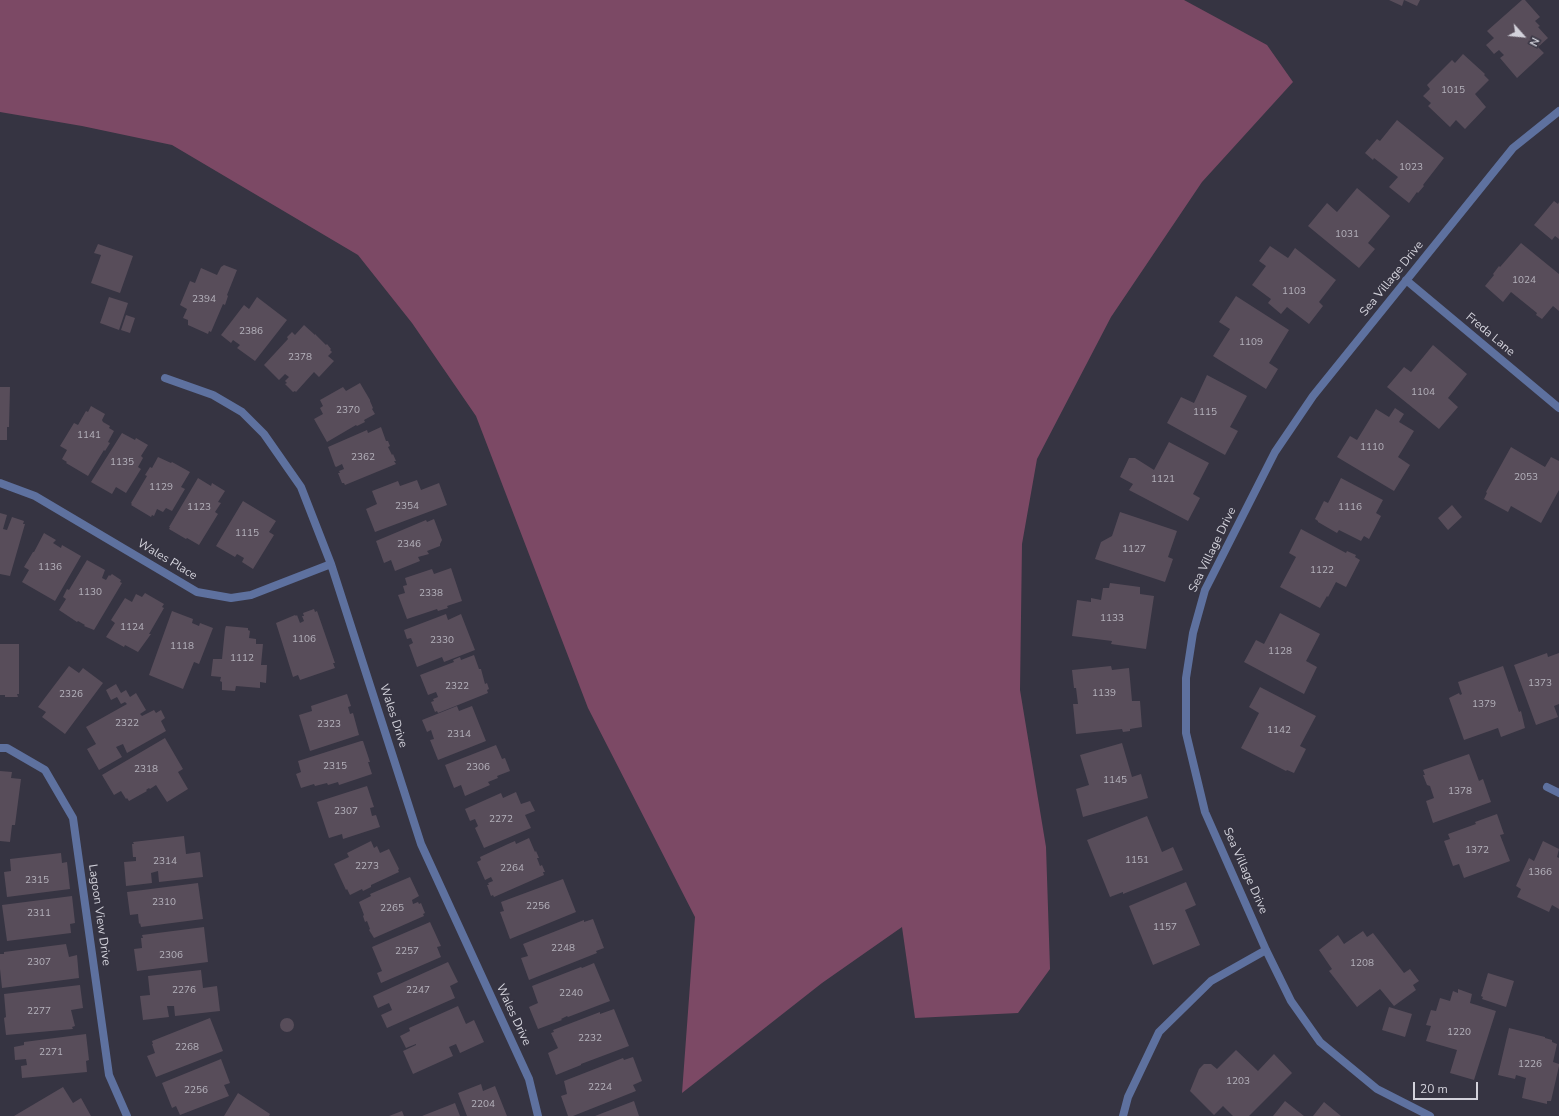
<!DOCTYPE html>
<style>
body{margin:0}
#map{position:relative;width:1559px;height:1116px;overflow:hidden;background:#363442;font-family:"Nunito Sans",sans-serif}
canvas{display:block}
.north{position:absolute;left:1503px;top:16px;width:40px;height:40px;-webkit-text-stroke:3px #363442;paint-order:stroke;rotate:117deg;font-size:11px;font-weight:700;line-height:16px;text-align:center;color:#d3d2db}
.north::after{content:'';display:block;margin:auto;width:14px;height:18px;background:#d3d2db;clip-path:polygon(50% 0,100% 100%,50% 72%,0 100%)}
.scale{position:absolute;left:1413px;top:1082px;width:65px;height:18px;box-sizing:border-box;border:2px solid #d3d2db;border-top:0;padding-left:5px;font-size:12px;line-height:14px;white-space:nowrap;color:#d3d2db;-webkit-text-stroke:3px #363442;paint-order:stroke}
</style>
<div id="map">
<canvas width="1559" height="1116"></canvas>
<div class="north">N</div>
<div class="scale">20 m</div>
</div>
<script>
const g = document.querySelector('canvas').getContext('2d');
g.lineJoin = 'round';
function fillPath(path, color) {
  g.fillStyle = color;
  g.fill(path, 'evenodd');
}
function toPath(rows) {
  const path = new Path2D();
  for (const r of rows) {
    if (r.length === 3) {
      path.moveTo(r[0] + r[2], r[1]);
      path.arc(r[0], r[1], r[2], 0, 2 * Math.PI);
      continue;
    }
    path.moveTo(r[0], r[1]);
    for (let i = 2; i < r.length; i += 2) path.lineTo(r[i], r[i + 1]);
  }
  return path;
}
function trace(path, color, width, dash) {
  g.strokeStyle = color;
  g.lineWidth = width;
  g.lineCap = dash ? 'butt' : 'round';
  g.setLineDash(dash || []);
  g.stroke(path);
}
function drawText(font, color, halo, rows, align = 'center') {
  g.font = font + ' "Nunito Sans",sans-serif';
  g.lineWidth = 3.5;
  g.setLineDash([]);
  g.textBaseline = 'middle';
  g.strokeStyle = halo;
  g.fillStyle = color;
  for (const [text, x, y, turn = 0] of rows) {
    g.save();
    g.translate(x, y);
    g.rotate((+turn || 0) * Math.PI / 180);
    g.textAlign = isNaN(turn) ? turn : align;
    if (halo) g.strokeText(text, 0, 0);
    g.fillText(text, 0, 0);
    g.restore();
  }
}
const green = toPath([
 [0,0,1184,0,1267,45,1293,82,1202,182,1111,317,1037,459,1022,544,1020,690,1046,847,1050,969,1018,1013,915,1018,902,927,822,983,682,1093,695,917,588,708,476,416,412,323,358,255,172,145,82,126,0,112]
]);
const building = toPath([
 [1389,0,1420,0,1417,6,1404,0,1402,6],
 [1522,0,1525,0,1540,17,1535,21,1540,26,1538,27,1548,38,1538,47,1544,53,1517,78,1500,58,1504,55,1499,50,1494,54,1486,45,1494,38,1487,31],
 [1463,54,1485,74,1484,75,1489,80,1475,94,1486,107,1465,129,1456,120,1450,127,1428,106,1431,103,1423,96,1430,89,1427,85,1452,60,1455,63],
 [1397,120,1444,158,1423,185,1424,186,1418,193,1417,192,1409,203,1389,187,1398,177,1374,158,1373,160,1365,153,1377,139,1380,141],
 [1357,188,1390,216,1368,243,1375,249,1359,268,1308,226,1327,203,1337,212],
 [1554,201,1558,204,1559,202,1559,239,1555,236,1552,240,1534,225],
 [1521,243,1559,274,1559,311,1553,306,1542,319,1536,315,1537,313,1511,292,1503,302,1485,286,1494,275,1493,274,1499,266,1500,267],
 [98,244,133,256,120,293,91,283,101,255,94,253],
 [1270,246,1288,258,1295,248,1336,280,1319,302,1323,306,1309,324,1287,307,1281,314,1268,303,1271,299,1252,285,1266,266,1259,261],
 [224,265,237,270,227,295,228,296,225,305,223,304,211,332,209,331,208,334,188,325,188,320,183,318,187,309,180,305,190,281,195,283,201,268,217,275,221,267],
 [1236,296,1289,330,1269,363,1278,369,1266,389,1213,356,1230,329,1219,322],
 [109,297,128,303,119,330,100,323],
 [257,297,287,320,255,361,237,348,240,345,233,340,231,343,221,335,244,305,249,309],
 [126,315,135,318,130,333,121,330],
 [304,325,315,335,315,334,326,345,327,344,331,349,330,350,332,352,328,356,334,361,319,377,314,372,296,392,295,391,293,392,285,384,287,383,285,381,289,377,285,374,279,380,264,365,288,339,287,337,292,332,295,335],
 [1433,345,1467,374,1448,398,1458,407,1439,429,1387,387,1404,367,1411,372],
 [1207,375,1247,396,1230,427,1238,431,1225,455,1167,423,1181,397,1194,403],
 [360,383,370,400,370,401,373,408,372,409,375,414,364,420,365,422,357,426,356,425,327,442,314,419,323,414,320,408,323,406,320,400,343,387,346,391],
 [0,387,10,387,9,427,7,427,7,440,0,440],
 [91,406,105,414,102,420,103,422,110,426,109,428,114,431,108,442,110,443,105,451,104,450,88,476,66,463,67,462,62,459,67,450,60,446,74,423,78,425,86,411,88,412],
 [1395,408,1404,414,1399,422,1414,431,1398,457,1410,465,1394,491,1337,457,1350,436,1357,440,1376,409,1389,417],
 [381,427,386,441,388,441,390,446,388,447,392,455,393,454,396,461,394,461,396,464,345,485,344,483,342,483,338,473,340,473,339,471,344,469,342,464,336,467,335,466,328,447,367,430,368,433],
 [122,433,135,440,136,438,148,445,141,456,143,458,138,467,141,469,126,493,116,487,112,494,91,482],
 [1169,442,1209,463,1193,494,1200,498,1188,521,1129,490,1133,484,1120,477,1129,458,1135,458,1154,470],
 [1511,447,1545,467,1551,457,1559,461,1559,490,1541,523,1511,506,1508,512,1484,499,1487,493,1486,492],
 [158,457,171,463,172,462,190,472,181,487,185,489,172,511,166,508,163,512,157,509,154,516,152,515,151,517,131,505,132,504,131,503,147,476,145,475,150,467,152,468],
 [198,478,211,486,212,483,225,491,218,502,221,503,215,512,218,514,199,545,187,538,186,539,169,529,170,527,169,527],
 [1341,478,1383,500,1376,513,1381,516,1369,539,1364,536,1361,541,1339,530,1337,533,1318,522,1318,521,1315,519,1324,501,1328,503],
 [417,480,421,490,439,483,447,505,375,532,366,509,377,504,372,491,398,481,400,486],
 [243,501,276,521,269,532,274,535,253,569,242,562,244,558,237,554,235,557,216,546],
 [1452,505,1462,517,1448,530,1438,518],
 [1120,512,1177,531,1168,557,1173,559,1165,582,1095,559,1101,542,1112,536],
 [0,513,7,515,3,529,7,530,12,517,24,521,23,524,25,524,10,576,0,574],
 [434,519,442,540,440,544,440,546,427,551,429,554,418,557,420,561,395,571,391,560,384,563,376,541,426,520,427,522],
 [1301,529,1346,553,1347,551,1356,555,1355,557,1360,560,1346,587,1336,582,1328,597,1327,596,1320,608,1280,587,1296,557,1289,553],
 [44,533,56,540,53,543,61,548,62,545,81,556,55,601,22,582,29,570,24,567,33,552,34,552],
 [87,560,105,570,102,578,106,580,109,575,110,576,112,574,121,580,120,582,122,583,94,630,84,626,85,625,78,621,77,622,59,610,66,599,63,597,67,589,69,590],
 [451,568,462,601,447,606,448,608,438,611,437,609,407,619,398,595,405,593,403,586,407,585,405,578,432,569,434,574],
 [1110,583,1140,587,1140,594,1154,596,1146,649,1111,644,1112,641,1072,636,1077,600,1091,602,1091,598,1101,600,1103,588,1109,588],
 [145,593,164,604,162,607,164,608,149,634,151,634,138,652,125,645,124,647,106,637,115,623,111,620,125,598,132,602,136,594,142,597],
 [314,609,315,612,317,611,335,663,333,663,335,668,300,680,298,675,293,677,276,623,295,615,296,616,297,615,300,623,304,621,302,616,304,616,303,613],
 [172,611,193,619,192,623,199,626,200,623,213,628,199,664,194,662,183,689,149,675],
 [1280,613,1320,634,1306,661,1317,667,1304,694,1244,662,1256,640,1264,644],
 [446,614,448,620,461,614,475,650,444,662,442,657,417,667,409,645,413,643,411,638,407,639,404,630],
 [226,626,248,628,248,630,250,631,249,638,256,639,256,644,263,644,261,665,267,665,266,683,260,682,260,688,236,686,235,691,222,690,222,682,220,681,221,677,211,676,213,659,222,659,225,629],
 [0,644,19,644,19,694,17,694,18,697,5,697,5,695,0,695],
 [1547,653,1548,657,1559,653,1559,704,1554,706,1558,717,1536,725,1514,665],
 [474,655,479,669,481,669,485,684,487,683,489,689,487,690,488,693,438,713,437,711,435,712,431,702,434,701,433,699,438,697,436,692,428,695,420,675,454,662,453,660,460,657,461,660],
 [69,666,79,673,83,668,103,683,65,734,42,717,46,712,38,707],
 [1111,666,1112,670,1129,668,1132,701,1140,701,1142,727,1130,729,1130,731,1123,732,1122,729,1076,734,1073,704,1078,704,1076,688,1074,688,1072,670],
 [1503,666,1519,712,1521,711,1525,728,1501,737,1498,728,1464,740,1449,698,1459,693,1460,695,1462,694,1458,682],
 [116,684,121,693,126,690,130,697,136,693,146,710,140,714,142,716,154,710,156,713,161,710,165,718,161,721,166,731,127,753,123,744,116,747,122,757,99,770,87,749,96,744,86,727,127,704,125,702,121,704,117,697,111,700,106,690],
 [1260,687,1316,716,1300,746,1306,749,1294,773,1287,770,1286,771,1241,748,1259,713,1249,707],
 [347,694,351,706,348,707,350,714,353,713,359,735,310,751,299,715,312,711,311,706],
 [457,706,459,711,472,706,486,741,438,760,430,740,434,739,431,730,427,732,422,720],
 [165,738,183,769,178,772,188,789,167,802,156,785,150,789,149,788,146,790,147,791,129,801,127,798,126,799,121,791,114,795,102,775],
 [361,741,363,741,370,762,368,762,372,774,339,785,338,782,328,785,327,783,315,786,314,784,301,788,296,774,301,772,298,761],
 [1122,743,1132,777,1141,774,1148,798,1083,817,1076,789,1089,785,1080,755],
 [496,745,502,759,505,758,510,771,497,776,498,778,488,782,490,785,465,796,461,785,454,788,445,765],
 [1469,754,1479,781,1483,779,1491,802,1433,823,1426,801,1434,798,1430,786,1427,785,1423,775,1425,775,1423,770],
 [0,771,12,772,11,778,21,779,15,825,12,825,10,842,0,841],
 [367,786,374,807,370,808,372,816,376,815,380,827,343,839,342,834,329,838,317,802],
 [516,792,521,804,530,801,535,811,525,815,531,828,484,848,475,828,478,826,475,819,470,821,465,809,501,793,503,798],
 [1497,814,1504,834,1500,835,1510,861,1464,878,1459,864,1453,866,1444,841,1450,839,1448,834,1476,824,1475,822],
 [1147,816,1162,852,1173,847,1183,870,1123,894,1123,892,1110,897,1087,840],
 [184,836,186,854,200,852,203,877,159,882,158,871,151,873,152,883,126,886,124,862,136,861,136,857,133,857,132,844,134,844,133,842],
 [529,838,535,852,536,851,539,858,537,858,540,866,542,865,545,872,543,872,544,875,494,897,493,895,491,896,487,885,489,885,488,883,493,881,491,877,485,880,477,862,481,860,480,857,508,844,515,841,516,844],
 [371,841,374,848,377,846,380,853,389,849,399,869,398,870,399,872,371,885,371,887,363,891,362,889,350,895,347,889,346,890,334,864,349,857,347,853],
 [1543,841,1559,849,1557,857,1559,858,1559,909,1552,905,1549,912,1517,897,1521,889,1516,886,1529,858,1534,861],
 [61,853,62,863,67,862,70,889,7,897,4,872,11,871,10,859],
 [410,877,419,896,412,900,413,904,418,902,419,904,421,903,425,913,423,914,424,916,374,938,369,930,370,929,367,921,365,922,363,916,364,915,359,902,371,896,370,894],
 [563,879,576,912,510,939,500,912,504,911,501,902],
 [1186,882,1196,905,1185,910,1200,945,1153,965,1129,906],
 [198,883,203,919,141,927,140,923,139,924,138,914,130,915,127,892],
 [72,896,75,923,70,924,71,933,7,941,2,905],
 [593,919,604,948,596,951,597,953,529,980,521,958,528,956,523,944,584,920,584,922],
 [430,922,441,946,437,947,441,957,381,983,377,973,382,971,372,947],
 [204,927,208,962,137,971,134,949,142,948,141,938,143,938,142,935],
 [1363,931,1367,937,1373,933,1404,973,1410,969,1419,981,1413,985,1416,990,1394,1006,1380,989,1357,1007,1329,971,1332,969,1319,950,1338,935,1344,944],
 [66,944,69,957,77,955,79,978,2,988,0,969,0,954,4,954,4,952],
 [448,962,458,982,450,986,455,998,387,1028,381,1015,392,1010,389,1003,378,1008,373,996],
 [594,963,610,1001,568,1017,567,1016,561,1019,562,1020,538,1029,529,1007,538,1003,532,986,581,967,582,968],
 [201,970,203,988,217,986,220,1011,175,1016,174,1006,167,1006,169,1017,143,1020,140,996,150,995,148,976],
 [1488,973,1514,981,1506,1007,1482,999,1483,997,1481,996],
 [80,985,83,1008,71,1010,75,1026,72,1027,73,1029,6,1035,4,1018,6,1017,4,994],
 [1458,989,1472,994,1470,1003,1496,1011,1474,1080,1450,1073,1457,1050,1426,1041,1431,1026,1426,1025,1431,1010,1436,1011,1440,998,1450,1001,1453,991,1458,993],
 [458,1006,466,1024,474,1020,484,1042,460,1053,456,1044,449,1047,453,1056,413,1074,403,1051,416,1045,416,1044,406,1048,400,1036,410,1031,409,1028],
 [1389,1007,1412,1014,1405,1037,1382,1030],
 [614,1009,629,1046,581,1064,581,1065,556,1075,548,1053,558,1048,551,1033,554,1032,553,1030,600,1012,600,1014],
 [287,1025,7],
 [210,1018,223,1051,156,1077,147,1056,155,1053,152,1044,153,1044,152,1041],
 [1509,1028,1545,1037,1545,1038,1552,1040,1552,1042,1557,1044,1553,1062,1559,1064,1559,1066,1551,1101,1547,1101,1547,1104,1522,1098,1526,1078,1516,1075,1515,1079,1498,1075],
 [86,1034,89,1060,86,1061,87,1072,22,1078,21,1066,27,1065,26,1059,15,1060,14,1047,24,1045,24,1042],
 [1236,1050,1258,1071,1274,1054,1292,1073,1249,1116,1233,1116,1223,1106,1214,1115,1190,1091,1199,1069,1204,1064,1211,1064,1217,1069],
 [633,1057,642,1081,633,1085,636,1091,573,1116,568,1116,561,1096,567,1094,564,1081,623,1058,624,1060],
 [221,1059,230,1083,224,1085,229,1096,180,1115,176,1106,172,1108,162,1083],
 [481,1084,483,1091,495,1086,507,1116,467,1116,458,1093],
 [63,1087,73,1103,81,1098,91,1116,14,1116],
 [238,1093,270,1114,269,1116,224,1116],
 [634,1101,639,1116,595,1116],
 [1285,1101,1304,1116,1273,1116],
 [1324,1102,1341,1116,1313,1116],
 [455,1103,460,1116,422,1116],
 [402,1111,404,1116,389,1116]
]);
const street = toPath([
 [1406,280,1559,408],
 [165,378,213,395,242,412,264,434,301,487,331,564,421,844,529,1079,538,1116],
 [0,483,35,496,197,592,231,598,251,595,331,564],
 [0,748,7,748,45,770,73,818,109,1075,127,1116],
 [1547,787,1559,793],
 [1123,1116,1128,1097,1159,1032,1211,981,1266,950],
 [1430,1116,1377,1089,1320,1042,1291,1001,1266,950,1205,812,1186,733,1186,678,1193,633,1205,590,1275,452,1313,396,1513,148,1559,111]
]);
const numberNames = [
 ["1015",1453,91],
 ["1023",1411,168],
 ["1031",1347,235],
 ["1024",1524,281],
 ["1103",1294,292],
 ["2394",204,300],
 ["2386",251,332],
 ["1109",1251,343],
 ["2378",300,358],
 ["1104",1423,393],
 ["2370",348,411],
 ["1115",1205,413],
 ["1141",89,436],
 ["1110",1372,448],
 ["2362",363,458],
 ["1135",122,463],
 ["2053",1526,478],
 ["1121",1163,480],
 ["1129",161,488],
 ["2354",407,507],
 ["1123",199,508],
 ["1116",1350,508],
 ["1115",247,534],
 ["2346",409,545],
 ["1127",1134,550],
 ["1136",50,568],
 ["1122",1322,571],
 ["1130",90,593],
 ["2338",431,594],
 ["1133",1112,619],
 ["1124",132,628],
 ["1106",304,640],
 ["2330",442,641],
 ["1118",182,647],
 ["1128",1280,652],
 ["1112",242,659],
 ["1373",1540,684],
 ["2322",457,687],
 ["1139",1104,694],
 ["2326",71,695],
 ["1379",1484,705],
 ["2322",127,724],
 ["2323",329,725],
 ["1142",1279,731],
 ["2314",459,735],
 ["2315",335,767],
 ["2306",478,768],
 ["2318",146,770],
 ["1145",1115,781],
 ["1378",1460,792],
 ["2307",346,812],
 ["2272",501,820],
 ["1372",1477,851],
 ["1151",1137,861],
 ["2314",165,862],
 ["2273",367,867],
 ["2264",512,869],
 ["1366",1540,873],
 ["2315",37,881],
 ["2310",164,903],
 ["2256",538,907],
 ["2265",392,909],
 ["2311",39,914],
 ["1157",1165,928],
 ["2248",563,949],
 ["2257",407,952],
 ["2306",171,956],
 ["2307",39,963],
 ["1208",1362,964],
 ["2276",184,991],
 ["2247",418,991],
 ["2240",571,994],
 ["2277",39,1012],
 ["1220",1459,1033],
 ["2232",590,1039],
 ["2268",187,1048],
 ["2271",51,1053],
 ["1226",1530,1065],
 ["1203",1238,1082],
 ["2224",600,1088],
 ["2256",196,1091],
 ["2204",483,1105]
];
const streetNames = [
 ["Sea Village Drive",1392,279,-51],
 ["Freda Lane",1490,335,40],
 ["Sea Village Drive",1213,550,-64],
 ["Wales Place",167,560,31],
 ["Wales Drive",393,716,72],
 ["Sea Village Drive",1245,871,66],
 ["Lagoon View Drive",99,915,82],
 ["Wales Drive",513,1015,65]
];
fillPath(green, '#7c4965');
fillPath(building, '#584d5a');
trace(street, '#5e719f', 8);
drawText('10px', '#b4b1bb', null, numberNames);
drawText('12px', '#d3d2db', '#363442', streetNames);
</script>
